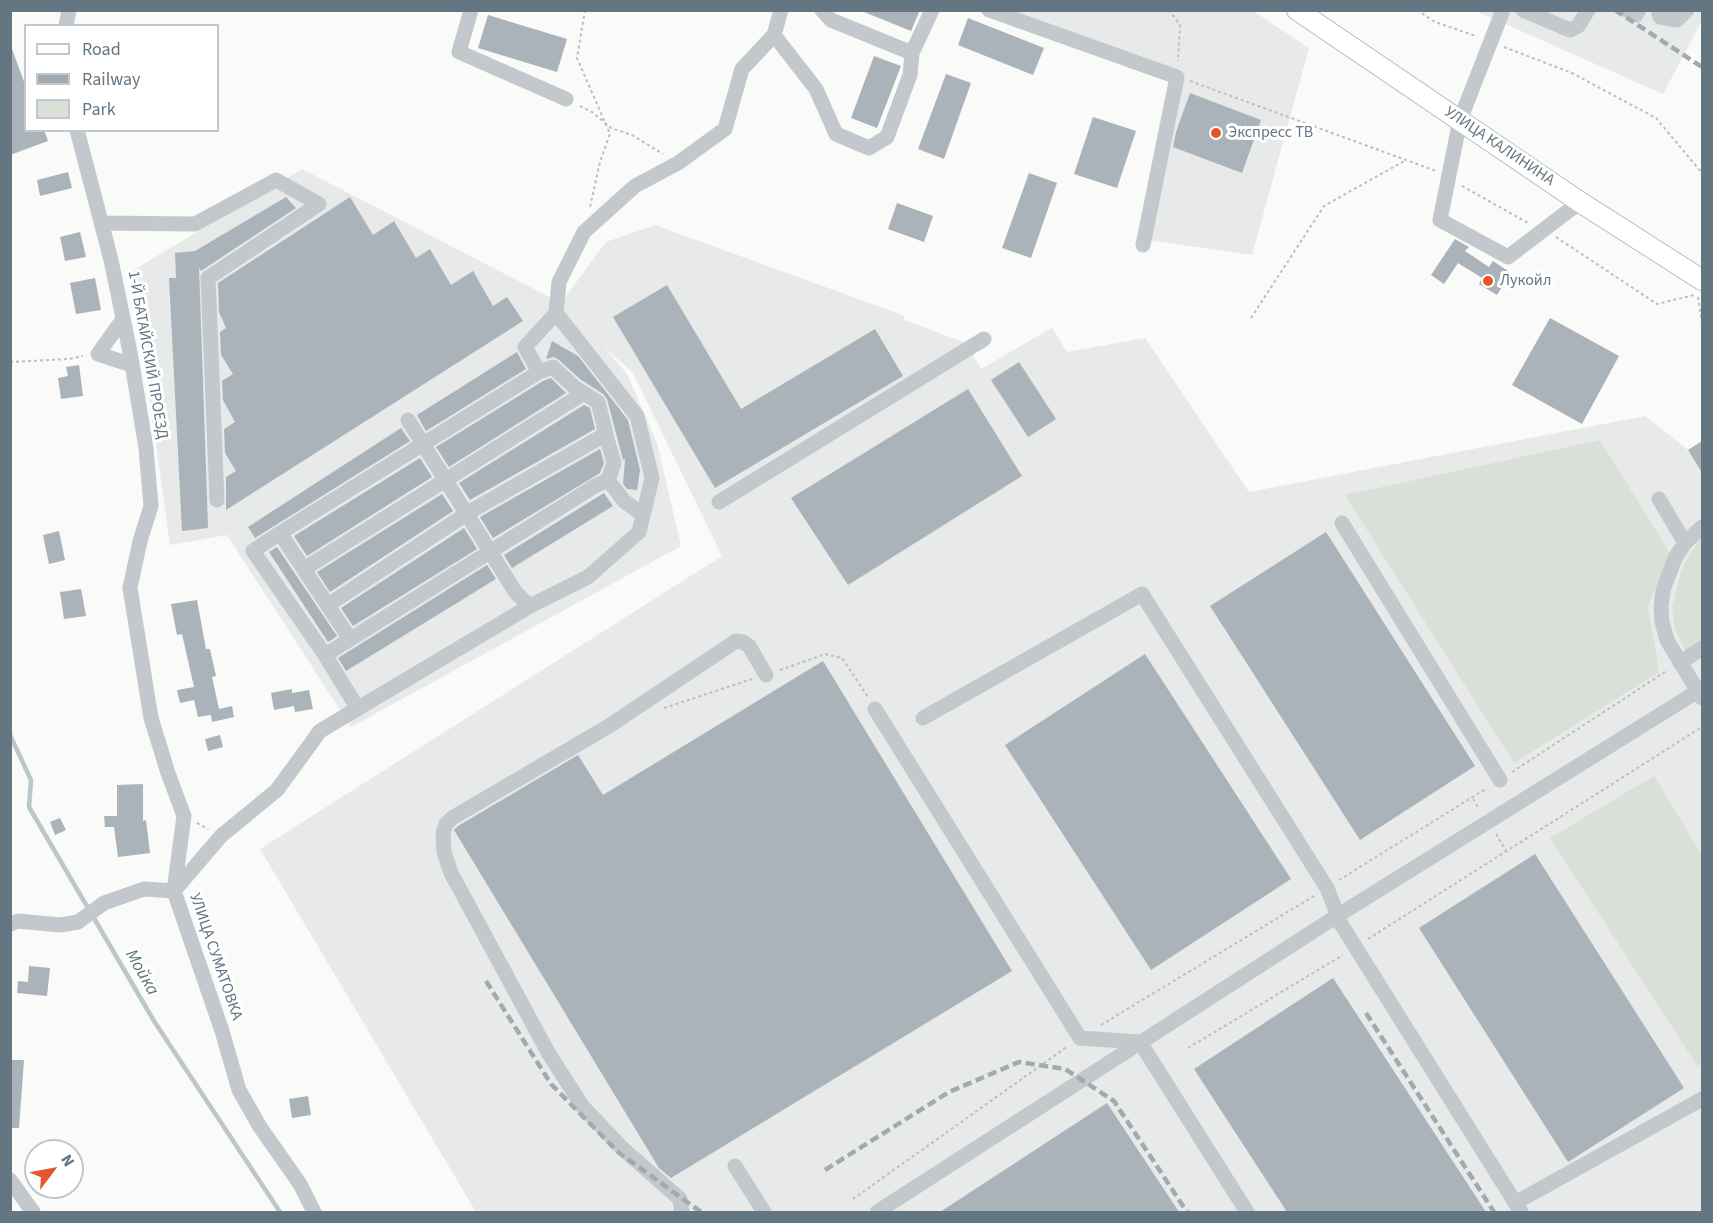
<!DOCTYPE html>
<meta charset="utf-8">
<style>
body{margin:0}
#map{position:relative;width:1713px;height:1223px;overflow:hidden;background:#fafaf8;font-family:"Source Sans 3",sans-serif}
canvas{display:block}
.frame{position:absolute;inset:0;border:12px solid #657683;pointer-events:none}
.legend{position:absolute;left:24px;top:24px;width:195px;height:108px;box-sizing:border-box;background:#fff;border:2px solid #c1c8cd;margin:0;padding:8px 10px;list-style:none;font-size:18px;color:#657683}
.legend li{display:flex;align-items:center;gap:12px;height:30px}
.legend b{width:30px;border:2px solid #c1c8cd}
.north{position:absolute;left:24px;top:1139px;width:60px;height:60px;box-sizing:border-box;background:#fff;border:2px solid #c1c8cd;border-radius:50%;rotate:58deg;font-size:16px;font-weight:700;line-height:24px;text-align:center;color:#657683}
.north::after{content:'';display:block;margin:auto;width:21px;height:27px;background:#e4572e;clip-path:polygon(50% 0,100% 100%,50% 72%,0 100%)}
</style>
<div id="map">
<canvas width="1713" height="1223"></canvas>
<div class="frame"></div>
<ul class="legend">
<li><b style="height:8px;background:#fff"></b>Road</li>
<li><b style="height:8px;background:#a2aab0"></b>Railway</li>
<li><b style="height:16px;background:#dadfd7"></b>Park</li>
</ul>
<div class="north">N</div>
</div>
<script>
const g = document.querySelector('canvas').getContext('2d');
g.lineJoin = 'round';
function fillPath(path, color) {
  g.fillStyle = color;
  g.fill(path, 'evenodd');
}
function toPath(rows) {
  const path = new Path2D();
  for (const r of rows) {
    path.moveTo(r[0], r[1]);
    for (let i = 2; i < r.length; i += 2) path.lineTo(r[i], r[i + 1]);
  }
  return path;
}
function trace(path, color, width, dash) {
  g.strokeStyle = color;
  g.lineWidth = width;
  g.lineCap = dash ? 'butt' : 'round';
  g.setLineDash(dash || []);
  g.stroke(path);
}
function drawText(font, color, halo, rows, align = 'center') {
  g.font = font + ' "Source Sans 3",sans-serif';
  g.lineWidth = 6;
  g.setLineDash([]);
  g.textBaseline = 'middle';
  g.strokeStyle = halo;
  g.fillStyle = color;
  for (const [text, x, y, turn = 0] of rows) {
    g.save();
    g.translate(x, y);
    g.rotate((+turn || 0) * Math.PI / 180);
    g.textAlign = isNaN(turn) ? turn : align;
    if (halo) g.strokeText(text, 0, 0);
    g.fillText(text, 0, 0);
    g.restore();
  }
}
const built = toPath([
 [1702,10,1702,21,1663,94,1476,11],
 [977,11,1253,11,1309,48,1252,255,1140,239,1174,79],
 [302,169,561,303,606,242,655,225,905,316,904,320,966,343,981,369,1052,328,1067,352,1145,338,1249,492,1645,416,1688,450,1702,473,1702,1212,476,1212,260,849,722,556,633,373,603,346,627,374,657,443,681,546,351,727,227,535,170,545,132,271]
]);
const green = toPath([
 [1600,440,1669,552,1648,607,1659,672,1514,763,1345,495],
 [1702,538,1702,642,1686,652,1675,628,1672,607,1682,569,1689,555],
 [1654,776,1702,855,1702,1058,1698,1067,1550,838]
]);
const stream = toPath([
 [10,735,31,780,29,807,154,1021,280,1212]
]);
const building = toPath([
 [859,10,920,10,911,31],
 [488,15,567,39,557,72,478,48],
 [968,18,1044,48,1033,75,958,45],
 [10,49,12,49,26,87,26,130,44,130,48,141,10,155],
 [874,56,901,66,877,128,851,118],
 [946,74,971,83,944,159,918,149],
 [1190,93,1261,120,1242,173,1173,147,1176,132],
 [1093,117,1136,131,1117,188,1074,174],
 [68,172,72,188,40,196,37,180],
 [1029,173,1057,183,1031,258,1002,248],
 [286,197,296,208,201,271,199,267,208,528,182,531,169,278,176,278,175,253,195,251],
 [350,197,373,235,394,221,416,258,430,249,451,285,473,271,493,306,507,297,523,321,226,510,226,477,236,471,225,453,224,429,235,422,223,400,222,381,233,374,221,355,220,332,226,328,219,312,218,283],
 [897,203,933,216,924,242,888,229],
 [80,232,86,257,65,261,60,237],
 [1455,239,1469,247,1465,251,1489,267,1493,261,1511,273,1497,295,1479,284,1482,278,1458,263,1444,284,1431,275],
 [95,278,101,310,76,314,70,283],
 [667,285,741,409,875,329,903,376,715,488,613,317],
 [1550,318,1619,356,1582,424,1512,385],
 [552,341,578,356,628,420,640,470,637,490,627,489,623,484,625,459,623,460,607,399,603,394,580,379,559,360,554,357,546,359],
 [517,352,526,369,426,431,417,415],
 [1019,362,1056,419,1028,437,991,380],
 [79,365,83,396,61,399,58,378,68,376,66,367],
 [551,378,566,393,449,467,436,447,543,381],
 [968,389,1022,476,848,585,791,498],
 [584,405,590,408,595,429,470,500,459,483],
 [401,428,410,441,255,538,248,527],
 [1702,441,1702,473,1688,450],
 [600,449,604,463,600,473,493,538,480,517],
 [420,458,432,477,307,556,294,536],
 [604,493,613,506,512,568,504,555],
 [442,494,453,511,330,592,317,572],
 [464,528,477,549,353,626,341,608],
 [59,531,65,560,49,564,43,535],
 [1326,532,1475,766,1360,840,1210,606],
 [277,547,337,636,328,642,269,552],
 [487,565,496,579,346,671,338,658],
 [81,589,86,616,64,619,60,592],
 [197,600,206,649,210,649,216,676,212,677,219,709,232,706,234,717,212,722,211,715,198,717,194,700,180,703,177,690,194,687,182,634,177,635,171,604],
 [1145,654,1291,879,1151,970,1005,745],
 [823,661,1012,971,671,1178,659,1168,454,830,458,826,578,755,603,795],
 [292,689,292,693,309,690,313,709,295,712,294,706,274,710,271,693],
 [220,735,223,747,208,751,205,739],
 [143,784,143,821,146,820,150,853,118,857,114,827,105,827,104,816,117,816,117,785],
 [60,818,66,830,55,835,50,822],
 [1535,854,1684,1088,1568,1162,1419,928],
 [29,966,50,968,47,996,17,993,18,981,28,982],
 [1333,978,1486,1212,1287,1212,1194,1069],
 [10,1060,24,1060,19,1128,10,1128],
 [308,1096,311,1115,292,1118,289,1099],
 [1107,1103,1179,1212,940,1212]
]);
const path = toPath([
 [585,10,577,58,610,134,600,162,590,207],
 [1169,10,1180,25,1178,61],
 [1417,10,1435,22,1476,36],
 [1504,47,1572,73,1656,118,1702,173],
 [1190,81,1436,171],
 [580,106,592,112,611,128,632,135,663,154],
 [1462,186,1530,224],
 [1556,237,1657,304,1694,295],
 [1698,297,1702,323],
 [1251,318,1324,206,1406,160],
 [10,362,69,359,83,356],
 [780,670,825,654,842,658,868,697],
 [664,708,752,679],
 [1512,772,1668,670],
 [1473,799,1479,809],
 [197,823,208,829],
 [1496,834,1507,852],
 [1339,880,1487,788],
 [1368,939,1702,727],
 [1101,1025,1314,896],
 [1188,1048,1343,955],
 [853,1199,1068,1046]
]);
const minor = toPath([
 [471,10,459,52,566,99],
 [989,10,1177,77,1143,245],
 [1503,10,1460,120,1440,220,1508,257,1580,202],
 [1523,10,1570,30,1578,26,1588,10],
 [1627,10,1636,15,1639,10],
 [1658,10,1660,17,1677,20,1687,10],
 [66,26,69,10],
 [774,35,816,89,836,134,869,148,887,137,910,75,912,53,831,20,822,10],
 [912,53,932,10],
 [77,130,111,260,130,352,146,448,151,506,140,541,130,588,151,718,168,773,184,816,174,891,222,1031,239,1090,260,1127,300,1184,314,1212],
 [103,223,195,224,276,180,319,204,208,278,217,500],
 [123,319,98,354,132,365],
 [539,372,525,347,556,313],
 [408,420,516,593,530,606,588,577,639,532,652,478,637,416,556,313,559,282,584,232,635,186,678,163,725,129,742,69,774,35,781,10],
 [608,480,624,501,643,515],
 [1659,499,1685,543],
 [719,502,984,339],
 [1342,523,1500,780],
 [1702,527,1685,543,1675,558,1663,590,1661,607,1662,622,1667,640,1702,698],
 [280,533,253,551,325,655,358,709],
 [304,569,584,393],
 [328,605,471,511,606,434,598,402,574,387,553,367,539,372,280,533,350,639],
 [325,655,595,486,608,480,614,463,604,428],
 [1680,663,1702,648],
 [875,709,1080,1038,1140,1042,1247,1212],
 [923,718,1142,594,1327,888,1341,924,1521,1212],
 [10,924,18,921,60,925,78,922,104,903,144,889,174,891,221,836,277,790,320,731,530,606],
 [735,1166,764,1212],
 [10,1180,33,1212],
 [1515,1203,1702,1099],
 [682,1212,680,1199,622,1148,583,1107,549,1054,451,873,444,852,443,833,446,824,452,818,609,726,736,641,743,642,749,646,766,675],
 [877,1212,1337,916,1698,691]
]);
const major = toPath([
 [1297,10,1580,202,1702,280]
]);
const rail = toPath([
 [1615,10,1702,67],
 [486,981,551,1084,618,1152,701,1212],
 [1366,1013,1494,1212],
 [825,1170,949,1092,1019,1062,1065,1069,1114,1101,1187,1212]
]);
const markers = [
 [1216,133,6,"#e4572e"],
 [1488,281,6,"#e4572e"]
];
const poiNames = [
 ["Экспресс ТВ",1228,133],
 ["Лукойл",1500,281]
];
const streetNames = [
 ["УЛИЦА КАЛИНИНА",1499,147,34],
 ["1-Й БАТАЙСКИЙ ПРОЕЗД",147,355,80],
 ["УЛИЦА СУМАТОВКА",215,957,71]
];
const waterNames = [
 ["Мойка",141,973,60]
];
fillPath(built, '#e8e9e9');
fillPath(green, '#dadfd7');
trace(stream, '#bbc7cb', 4.5);
fillPath(building, '#aab3b9');
trace(major, '#b5babe', 22);
trace(path, '#bbbfc2', 2, [3, 3]);
trace(minor, '#c3c8cc', 15);
trace(major, '#fff', 20);
trace(rail, '#a2aab0', 4.5, [9, 4.5]);
for (const [x, y, r, color] of markers) {
  const dot = new Path2D();
  dot.arc(x, y, r, 0, 2 * Math.PI);
  g.fillStyle = color;
  g.fill(dot);
  trace(dot, '#fff', 2);
}
drawText('16px', '#657683', '#fff', poiNames, 'left');
drawText('16px', '#657683', '#fff', streetNames);
drawText('italic 18px', '#60757c', '#fff', waterNames);
</script>
